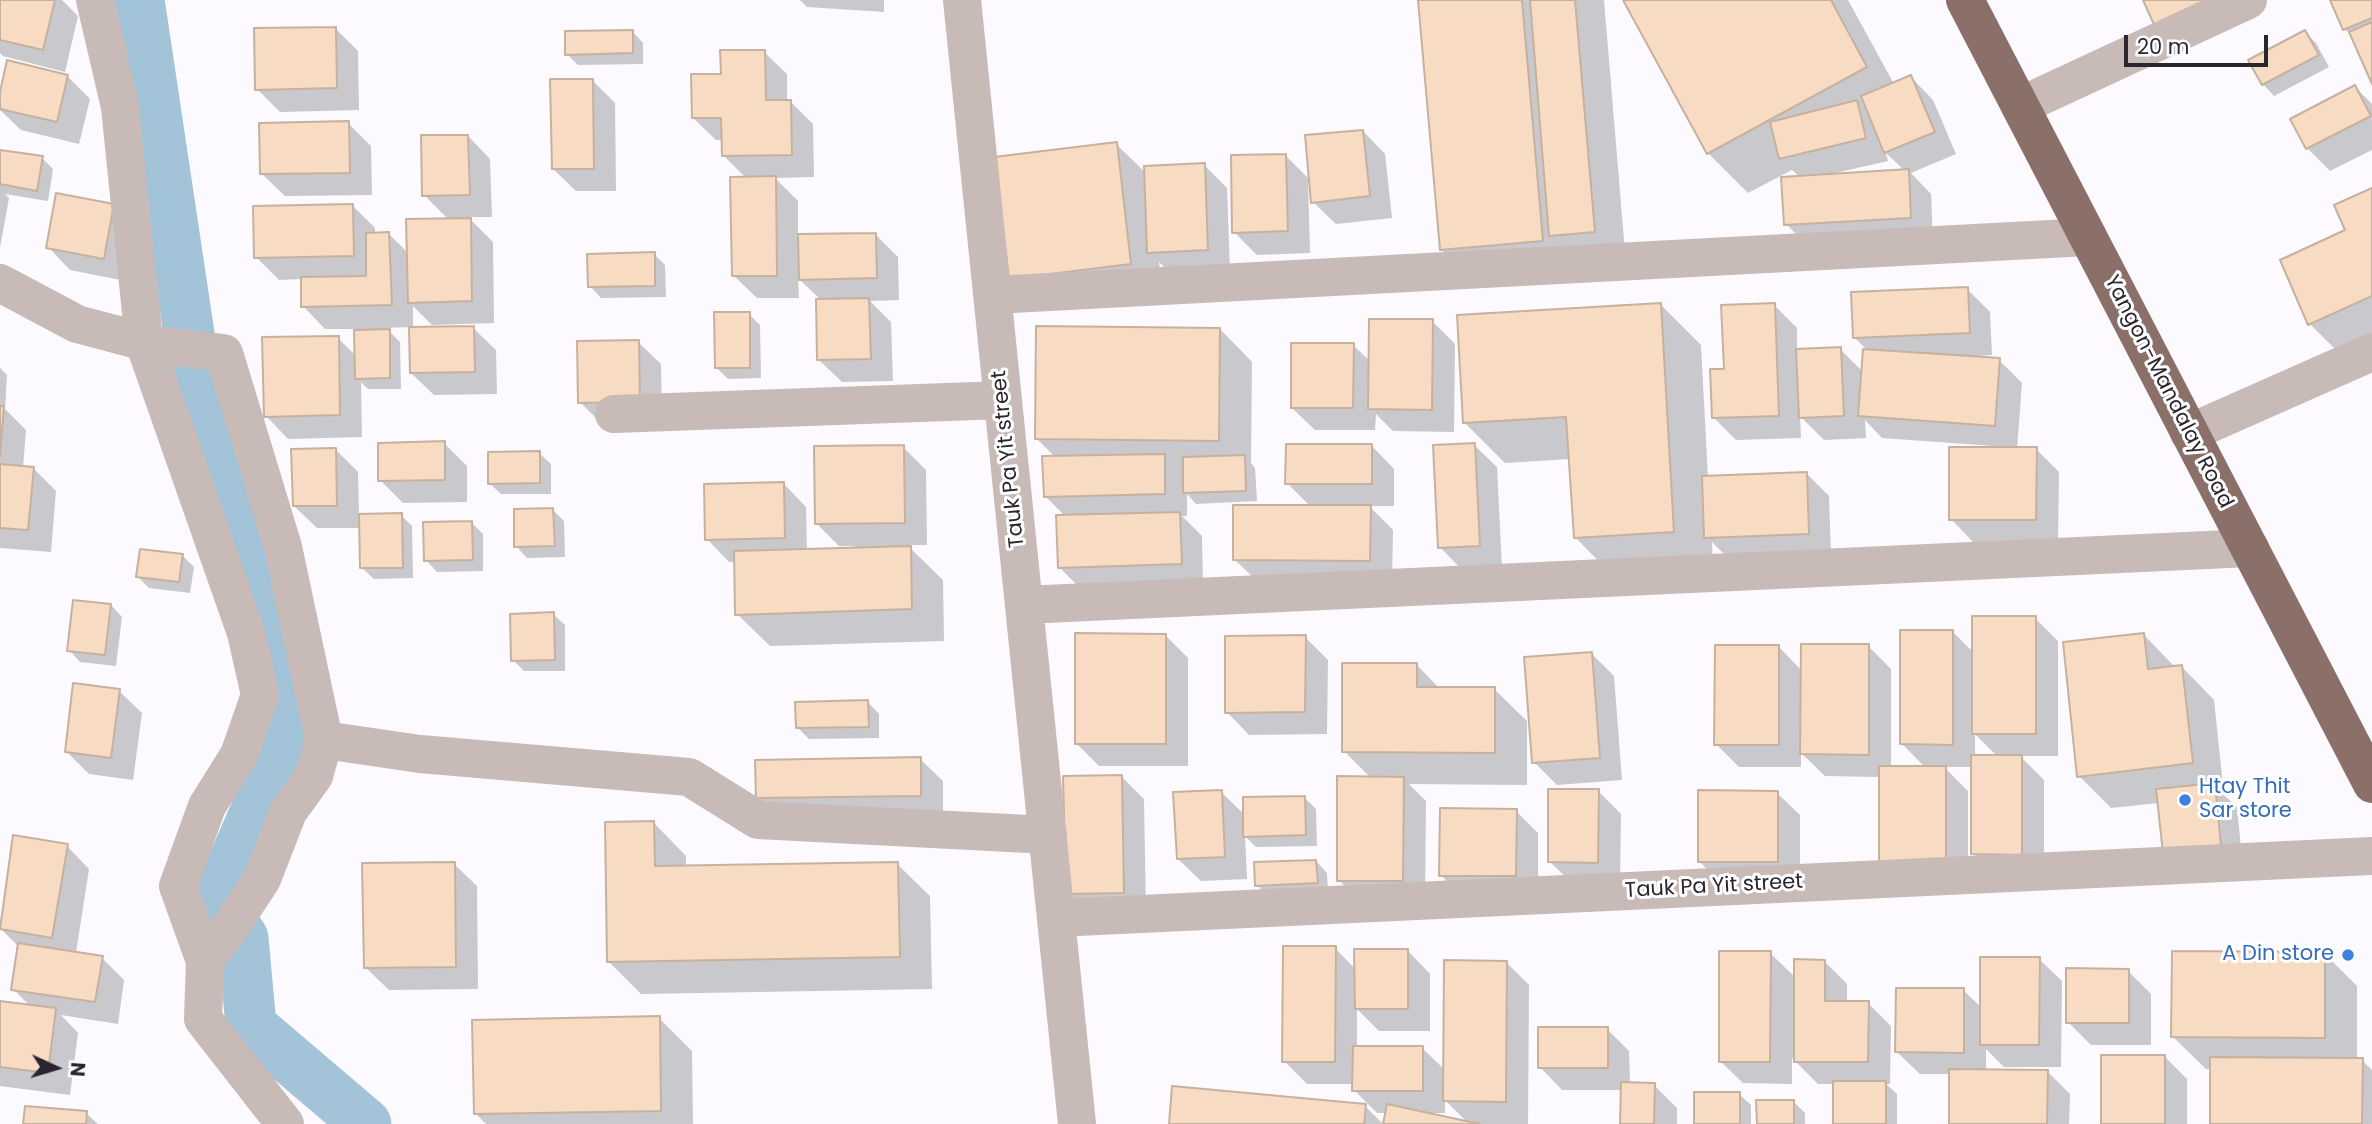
<!DOCTYPE html>
<style>
body{margin:0}
#map{position:relative;width:2372px;height:1124px;overflow:hidden;background:#fcfaff;font-family:Poppins,sans-serif}
canvas{display:block}
.north{position:absolute;left:21px;top:1033px;width:70px;height:70px;-webkit-text-stroke:5px #fff;paint-order:stroke;rotate:94deg;font-size:19px;font-weight:700;line-height:28px;text-align:center;color:#2a2630}
.north::after{content:'';display:block;margin:auto;width:24px;height:32px;background:#2a2630;clip-path:polygon(50% 0,100% 100%,50% 72%,0 100%)}
.scale{position:absolute;left:2124px;top:35px;width:144px;height:32px;box-sizing:border-box;border:4px solid #2a2630;border-top:0;padding-left:9px;font-size:21px;line-height:24px;white-space:nowrap;color:#2a2630;-webkit-text-stroke:5px #fff;paint-order:stroke}
</style>
<div id="map">
<canvas width="2372" height="1124"></canvas>
<div class="north">N</div>
<div class="scale">20 m</div>
</div>
<script>
const g = document.querySelector('canvas').getContext('2d');
g.lineJoin = 'round';
function fillPath(path, color) {
  g.fillStyle = color;
  g.fill(path, 'evenodd');
}
function toPath(rows) {
  const path = new Path2D();
  for (const r of rows) {
    path.moveTo(r[0], r[1]);
    for (let i = 2; i < r.length; i += 2) path.lineTo(r[i], r[i + 1]);
  }
  return path;
}
function trace(path, color, width, dash) {
  g.strokeStyle = color;
  g.lineWidth = width;
  g.lineCap = dash ? 'butt' : 'round';
  g.setLineDash(dash || []);
  g.stroke(path);
}
function drawText(font, color, halo, rows, align = 'center') {
  g.font = font + ' Poppins,sans-serif';
  g.lineWidth = 6;
  g.setLineDash([]);
  g.textBaseline = 'middle';
  g.strokeStyle = halo;
  g.fillStyle = color;
  for (const [text, x, y, turn = 0] of rows) {
    g.save();
    g.translate(x, y);
    g.rotate((+turn || 0) * Math.PI / 180);
    g.textAlign = isNaN(turn) ? turn : align;
    if (halo) g.strokeText(text, 0, 0);
    g.fillText(text, 0, 0);
    g.restore();
  }
}
const shadow = toPath([
 [0,0,62,0,78,16,65,72,3,56,0,53],
 [800,0,884,0,884,12,807,7],
 [1420,0,1604,0,1626,264,1474,282,1441,249],
 [1625,0,1848,0,1894,84,1911,77,1933,100,1956,154,1911,173,1931,194,1933,241,1809,247,1786,224,1800,177,1792,170,1748,193,1708,153],
 [1886,153,1905,171,1836,175,1835,173,1888,161],
 [2332,0,2372,0,2372,80,2353,38,2345,29],
 [335,28,358,51,359,110,280,112,257,89],
 [632,31,643,43,643,64,578,65,567,54],
 [2305,32,2316,43,2329,67,2274,96,2263,84,2251,61],
 [764,52,787,74,787,102,791,102,813,124,814,177,775,178,798,201,798,236,876,235,898,257,899,300,870,301,891,322,893,381,842,382,819,360,821,300,798,278,799,298,757,298,734,276,746,178,723,155,723,140,716,140,693,118,723,76],
 [67,76,90,99,79,144,21,130,0,110,0,99],
 [592,80,615,103,616,191,576,191,553,169],
 [2355,87,2372,104,2372,150,2330,171,2307,148],
 [348,123,371,146,372,195,285,196,262,174],
 [1363,131,1385,154,1392,218,1336,224,1313,202,1311,182,1308,182,1310,253,1257,255,1234,232,1286,156,1311,181],
 [468,136,490,159,492,217,468,217,493,242,494,323,432,325,413,306,413,329,473,328,496,350,497,394,434,395,411,373,411,327,386,328,400,342,401,389,368,389,361,382,362,437,288,439,266,416,338,338,356,356,356,329,325,329,303,306,302,279,279,280,256,257,353,206,375,228,375,234,389,234,409,254,449,220,424,195],
 [1116,144,1146,173,1204,165,1227,188,1230,272,1171,275,1159,262,1163,296,1043,311],
 [0,151,42,158,53,169,48,201,5,194,9,198,0,248],
 [2372,190,2372,343,2342,356,2310,324,2348,231],
 [113,206,126,281,70,270,48,247],
 [654,254,665,265,666,297,601,298,590,286],
 [1967,289,1990,312,1992,355,1977,356,1977,358,1999,360,2022,383,2017,449,2036,449,2059,472,2058,542,1973,542,1951,519,1994,446,1882,438,1865,420,1866,438,1824,440,1800,416,1801,438,1736,440,1714,418,1726,370,1774,305,1797,328,1797,350,1840,349,1863,372,1868,351,1855,338],
 [1661,305,1701,345,1708,478,1807,474,1829,496,1831,556,1729,559,1712,542,1713,572,1615,578,1575,537,1570,459,1505,463,1465,423],
 [749,314,760,325,761,378,728,379,716,367],
 [1432,321,1455,344,1454,432,1393,431,1376,414,1375,430,1315,430,1292,408,1353,345,1371,362],
 [1220,329,1252,362,1251,463,1255,468,1257,501,1196,504,1187,494,1187,516,1182,516,1202,536,1203,586,1082,590,1059,567,1066,517,1045,496,1056,458,1037,439],
 [638,342,661,364,662,424,603,425,580,402],
 [0,368,7,375,5,409,26,430,23,468,33,468,56,491,51,552,0,548],
 [444,443,467,466,467,502,403,503,380,480],
 [1474,445,1497,467,1502,568,1462,570,1440,547],
 [1372,446,1394,469,1394,506,1369,506,1393,530,1392,583,1258,582,1235,560,1311,507,1287,483],
 [903,447,926,470,927,545,907,545,943,580,944,641,770,646,737,614,736,562,729,562,707,539,784,484,806,507,807,551,855,549,855,546,839,546,817,524],
 [336,450,358,472,359,516,401,515,412,526,413,578,374,579,362,568,361,528,317,528,294,506],
 [539,453,551,464,551,494,501,494,489,483],
 [553,510,564,521,565,557,527,558,516,546],
 [472,523,483,534,483,571,437,572,426,560],
 [182,555,194,567,190,593,149,588,138,577],
 [111,605,122,617,116,666,80,662,69,650],
 [553,614,565,625,565,671,524,671,513,660],
 [2035,618,2058,641,2058,756,2020,756,2044,780,2044,877,1995,876,1973,853,1972,767,1944,767,1968,791,1968,892,1880,777,1825,776,1801,753,1801,767,1739,767,1716,744,1779,647,1802,671,1868,646,1891,669,1891,768,1926,768,1902,744,1953,632,1974,653],
 [1975,734,1998,757,1975,757],
 [1165,635,1188,658,1188,766,1099,766,1076,743],
 [2144,635,2176,668,2182,667,2214,700,2224,795,2237,807,2243,868,2159,803,2111,808,2079,776],
 [1305,637,1328,660,1327,734,1249,735,1227,712],
 [1591,653,1614,676,1622,780,1557,785,1534,762],
 [1417,665,1440,689,1494,689,1527,721,1527,785,1409,784,1426,801,1425,903,1361,903,1339,880,1371,778,1344,751],
 [119,691,142,713,133,780,89,774,66,751],
 [868,702,879,714,879,738,809,739,797,727],
 [920,759,943,781,943,818,780,820,758,797],
 [1121,776,1144,799,1146,915,1090,916,1067,893],
 [1598,791,1621,814,1620,885,1573,884,1550,862],
 [1221,792,1245,815,1304,797,1316,809,1317,846,1256,847,1245,836,1247,879,1201,881,1178,859],
 [1777,793,1800,815,1800,884,1722,884,1699,861],
 [1516,811,1538,833,1538,898,1463,898,1441,875],
 [654,823,686,856,686,867,897,864,930,896,932,989,641,994,609,962],
 [15,837,67,846,89,869,76,953,102,958,124,980,118,1024,61,1015,78,1033,70,1095,0,1086,0,1003,31,1007,13,989,19,947,0,928],
 [1316,861,1327,873,1328,893,1268,896,1257,885],
 [454,864,477,886,478,989,389,990,366,968],
 [1335,948,1356,970,1408,951,1430,974,1430,1031,1379,1031,1357,1009,1357,1047,1422,1048,1445,1070,1506,962,1529,985,1528,1124,1385,1124,1387,1113,1377,1113,1354,1090,1354,1084,1307,1084,1284,1061],
 [1445,1100,1468,1123,1429,1113,1445,1113],
 [1770,953,1796,978,1824,961,1847,984,1847,1003,1868,1003,1891,1026,1890,1084,1886,1084,1897,1094,1897,1124,1835,1124,1835,1084,1818,1084,1792,1058,1792,1084,1743,1083,1720,1061],
 [2324,953,2357,986,2357,1060,2362,1060,2372,1070,2372,1124,2212,1124,2211,1069,2206,1069,2173,1037],
 [2039,959,2062,981,2061,1067,2004,1067,1986,1049,1986,1071,2047,1071,2070,1094,2069,1124,1950,1124,1950,1074,1920,1074,1897,1052,1963,990,1982,1008],
 [2128,971,2151,994,2151,1045,2091,1045,2068,1022],
 [659,1018,692,1051,693,1124,486,1124,475,1113],
 [1607,1029,1629,1051,1630,1084,1654,1085,1677,1108,1677,1124,1621,1124,1623,1090,1562,1090,1540,1067],
 [2165,1057,2187,1079,2187,1124,2102,1124],
 [1739,1094,1751,1105,1751,1124,1696,1124],
 [1794,1102,1805,1113,1805,1124,1759,1124],
 [1365,1106,1383,1124,1170,1124],
 [86,1113,98,1124,25,1124]
]);
const canal = toPath([
 [139,0,198,394,280,640,282,751,217,900,243,938,251,1026,366,1124]
]);
const building = toPath([
 [0,0,55,0,43,50,0,40,0,0],
 [1418,0,1522,0,1543,241,1440,250,1418,0],
 [1530,0,1575,0,1595,232,1549,236,1530,0],
 [1623,0,1831,0,1867,67,1707,154,1623,0],
 [2143,0,2217,0,2156,29,2143,0],
 [2330,0,2372,0,2372,18,2343,30,2330,0],
 [2372,22,2372,84,2349,32,2372,22],
 [336,27,337,88,255,90,254,28,336,27],
 [633,30,633,53,565,55,565,31,633,30],
 [2305,30,2319,55,2262,85,2248,60,2305,30],
 [720,50,765,50,766,100,791,100,792,155,722,156,721,118,692,118,691,74,721,74,720,50],
 [7,60,68,75,57,122,0,109,0,92,7,60],
 [1911,75,1935,132,1884,153,1861,96,1911,75],
 [550,79,593,79,594,169,552,169,550,79],
 [2355,85,2371,116,2306,149,2290,119,2355,85],
 [1857,100,1866,138,1779,159,1770,122,1857,100],
 [349,121,350,173,260,174,259,123,349,121],
 [1363,130,1370,196,1311,203,1305,135,1363,130],
 [421,135,468,135,470,195,422,196,421,135],
 [1117,142,1131,264,1009,279,994,157,1117,142],
 [0,150,43,156,37,191,0,184,0,150],
 [1286,154,1288,231,1232,233,1231,155,1286,154],
 [1205,163,1208,250,1147,253,1144,166,1205,163],
 [1909,169,1911,218,1784,225,1781,177,1909,169],
 [776,176,777,276,732,276,730,177,776,176],
 [2372,188,2372,296,2308,325,2280,260,2345,230,2334,205,2372,188],
 [56,193,114,204,104,259,46,248,56,193],
 [353,204,354,256,254,258,253,206,353,204],
 [471,218,472,301,408,303,406,219,471,218],
 [389,232,392,305,301,307,301,277,366,276,366,233,389,232],
 [876,233,877,278,799,280,798,234,876,233],
 [655,252,655,286,588,287,587,254,655,252],
 [1968,287,1970,333,1853,338,1851,292,1968,287],
 [869,298,871,359,817,360,816,299,869,298],
 [1661,303,1674,532,1574,538,1566,417,1463,423,1457,315,1661,303],
 [1775,303,1779,416,1712,418,1710,369,1724,369,1721,305,1775,303],
 [714,312,750,312,750,368,715,368,714,312],
 [1369,319,1433,319,1432,410,1368,409,1369,319],
 [474,326,475,372,410,373,409,327,474,326],
 [1036,326,1220,328,1219,441,1035,439,1036,326],
 [390,329,390,378,355,379,354,330,390,329],
 [339,336,340,415,264,417,262,337,339,336],
 [639,340,640,402,578,403,577,341,639,340],
 [1291,343,1354,343,1353,408,1291,408,1291,343],
 [1841,347,1844,416,1799,418,1796,349,1841,347],
 [1863,349,2000,358,1995,426,1858,416,1863,349],
 [0,406,4,406,0,456,0,406],
 [445,441,445,480,378,481,378,443,445,441],
 [1475,443,1480,546,1438,548,1433,445,1475,443],
 [1286,444,1372,444,1372,484,1285,484,1286,444],
 [904,445,905,523,815,524,814,446,904,445],
 [1949,447,2037,447,2036,520,1949,520,1949,447],
 [336,448,337,506,293,506,291,449,336,448],
 [540,451,540,483,488,484,488,452,540,451],
 [1165,454,1165,494,1044,497,1042,456,1165,454],
 [1245,455,1246,491,1183,493,1183,457,1245,455],
 [0,464,34,467,28,530,0,528,0,464],
 [1807,472,1809,534,1704,538,1702,476,1807,472],
 [784,482,785,538,705,540,704,484,784,482],
 [1233,505,1371,505,1370,561,1233,560,1233,505],
 [553,508,555,546,514,547,514,509,553,508],
 [1180,512,1182,564,1058,568,1056,515,1180,512],
 [402,513,403,568,360,568,359,514,402,513],
 [472,521,473,560,424,561,423,522,472,521],
 [911,546,912,609,735,615,734,551,911,546],
 [140,549,183,554,179,582,136,577,140,549],
 [73,600,111,604,105,655,67,651,73,600],
 [554,612,555,660,511,661,510,614,554,612],
 [1972,616,2036,616,2036,734,1972,734,1972,616],
 [1900,630,1953,630,1953,745,1900,744,1900,630],
 [1075,633,1166,634,1166,744,1075,744,1075,633],
 [2144,633,2148,669,2182,665,2193,763,2077,777,2063,642,2144,633],
 [1306,635,1305,712,1225,713,1225,636,1306,635],
 [1801,644,1869,644,1869,755,1800,754,1801,644],
 [1715,645,1779,645,1779,745,1714,745,1715,645],
 [1592,652,1600,758,1532,763,1524,657,1592,652],
 [1342,663,1417,663,1417,687,1495,687,1495,753,1342,752,1342,663],
 [73,683,120,689,111,758,65,752,73,683],
 [868,700,869,727,796,728,795,702,868,700],
 [1971,755,2022,755,2022,855,1971,854,1971,755],
 [921,757,921,796,756,798,755,760,921,757],
 [1879,766,1946,766,1946,870,1879,870,1879,766],
 [1122,775,1124,893,1066,894,1063,776,1122,775],
 [1337,776,1404,777,1403,881,1337,881,1337,776],
 [2215,783,2221,846,2163,853,2156,789,2215,783],
 [1548,789,1599,789,1598,863,1548,862,1548,789],
 [1222,790,1225,857,1177,859,1173,792,1222,790],
 [1698,790,1778,791,1778,862,1698,862,1698,790],
 [1305,796,1306,835,1243,837,1243,797,1305,796],
 [1440,808,1517,809,1516,876,1439,876,1440,808],
 [654,821,655,866,898,862,900,957,607,962,605,822,654,821],
 [13,835,68,844,52,938,0,929,13,835],
 [1316,860,1318,883,1255,886,1254,862,1316,860],
 [455,862,456,967,364,968,362,863,455,862],
 [18,943,103,956,95,1002,11,990,18,943],
 [1283,946,1336,946,1335,1062,1282,1062,1283,946],
 [1354,949,1408,949,1408,1009,1355,1009,1354,949],
 [1719,951,1771,951,1770,1062,1719,1062,1719,951],
 [2172,951,2325,952,2325,1038,2171,1037,2172,951],
 [1980,957,2040,957,2039,1045,1980,1045,1980,957],
 [1794,959,1825,960,1825,1001,1869,1001,1868,1062,1794,1062,1794,959],
 [1444,960,1507,961,1506,1102,1443,1101,1444,960],
 [2066,968,2129,969,2129,1023,2066,1023,2066,968],
 [1896,988,1964,988,1964,1053,1895,1052,1896,988],
 [0,1001,56,1008,48,1073,0,1067,0,1001],
 [660,1016,661,1111,474,1114,472,1020,660,1016],
 [1538,1027,1608,1027,1608,1068,1538,1068,1538,1027],
 [1353,1046,1423,1046,1423,1091,1352,1091,1353,1046],
 [2101,1055,2165,1055,2165,1124,2101,1124,2101,1055],
 [2210,1057,2363,1058,2362,1124,2210,1124,2210,1057],
 [1949,1069,2048,1070,2047,1124,1949,1124,1949,1069],
 [1833,1081,1886,1081,1886,1124,1833,1124,1833,1081],
 [1621,1082,1655,1083,1654,1124,1620,1124,1621,1082],
 [1172,1086,1366,1104,1364,1124,1169,1124,1172,1086],
 [1694,1092,1740,1092,1740,1124,1694,1124,1694,1092],
 [1756,1100,1794,1100,1794,1124,1757,1124,1756,1100],
 [1387,1104,1480,1124,1383,1124,1387,1104],
 [25,1106,87,1111,86,1124,23,1124,25,1106]
]);
const minor = toPath([
 [95,0,120,107,144,342,246,633,260,695,239,755,207,806,178,886,205,961,203,1019,285,1124],
 [962,0,1077,1124],
 [2020,106,2248,0],
 [0,283,77,324,156,345,224,353,283,547,324,740,420,754,689,777,758,820,1048,835],
 [993,295,2088,237],
 [614,414,1003,400],
 [2189,433,2372,352],
 [1024,605,2250,548],
 [1056,918,2372,856],
 [205,961,225,935,262,879,288,812,314,776,324,740]
]);
const highway = toPath([
 [1965,0,2372,784]
]);
const markers = [
 [2185,800,7,"#3f7fe0"],
 [2348,955,7,"#3f7fe0"]
];
const streetNames = [
 ["Yangon-Mandalay Road",2168,392,63],
 ["Tauk Pa Yit street",1009,459,-96],
 ["Tauk Pa Yit street",1714,887,-3]
];
const shopNames = [
 ["Htay Thit",2199,788],
 ["Sar store",2199,812],
 ["A Din store",2334,955,"right"]
];
fillPath(shadow, '#0003');
trace(canal, '#a3c3d8', 51);
fillPath(building, '#f8dbc3');
trace(building, '#c6b19f', 2);
trace(minor, '#c7bab7', 38);
trace(highway, '#8a7069', 38);
for (const [x, y, r, color] of markers) {
  const dot = new Path2D();
  dot.arc(x, y, r, 0, 2 * Math.PI);
  g.fillStyle = color;
  g.fill(dot);
  trace(dot, '#fff', 2.5);
}
drawText('21px', '#2a2630', '#fff', streetNames);
drawText('21px', '#366cbe', '#fff', shopNames, 'left');
</script>
